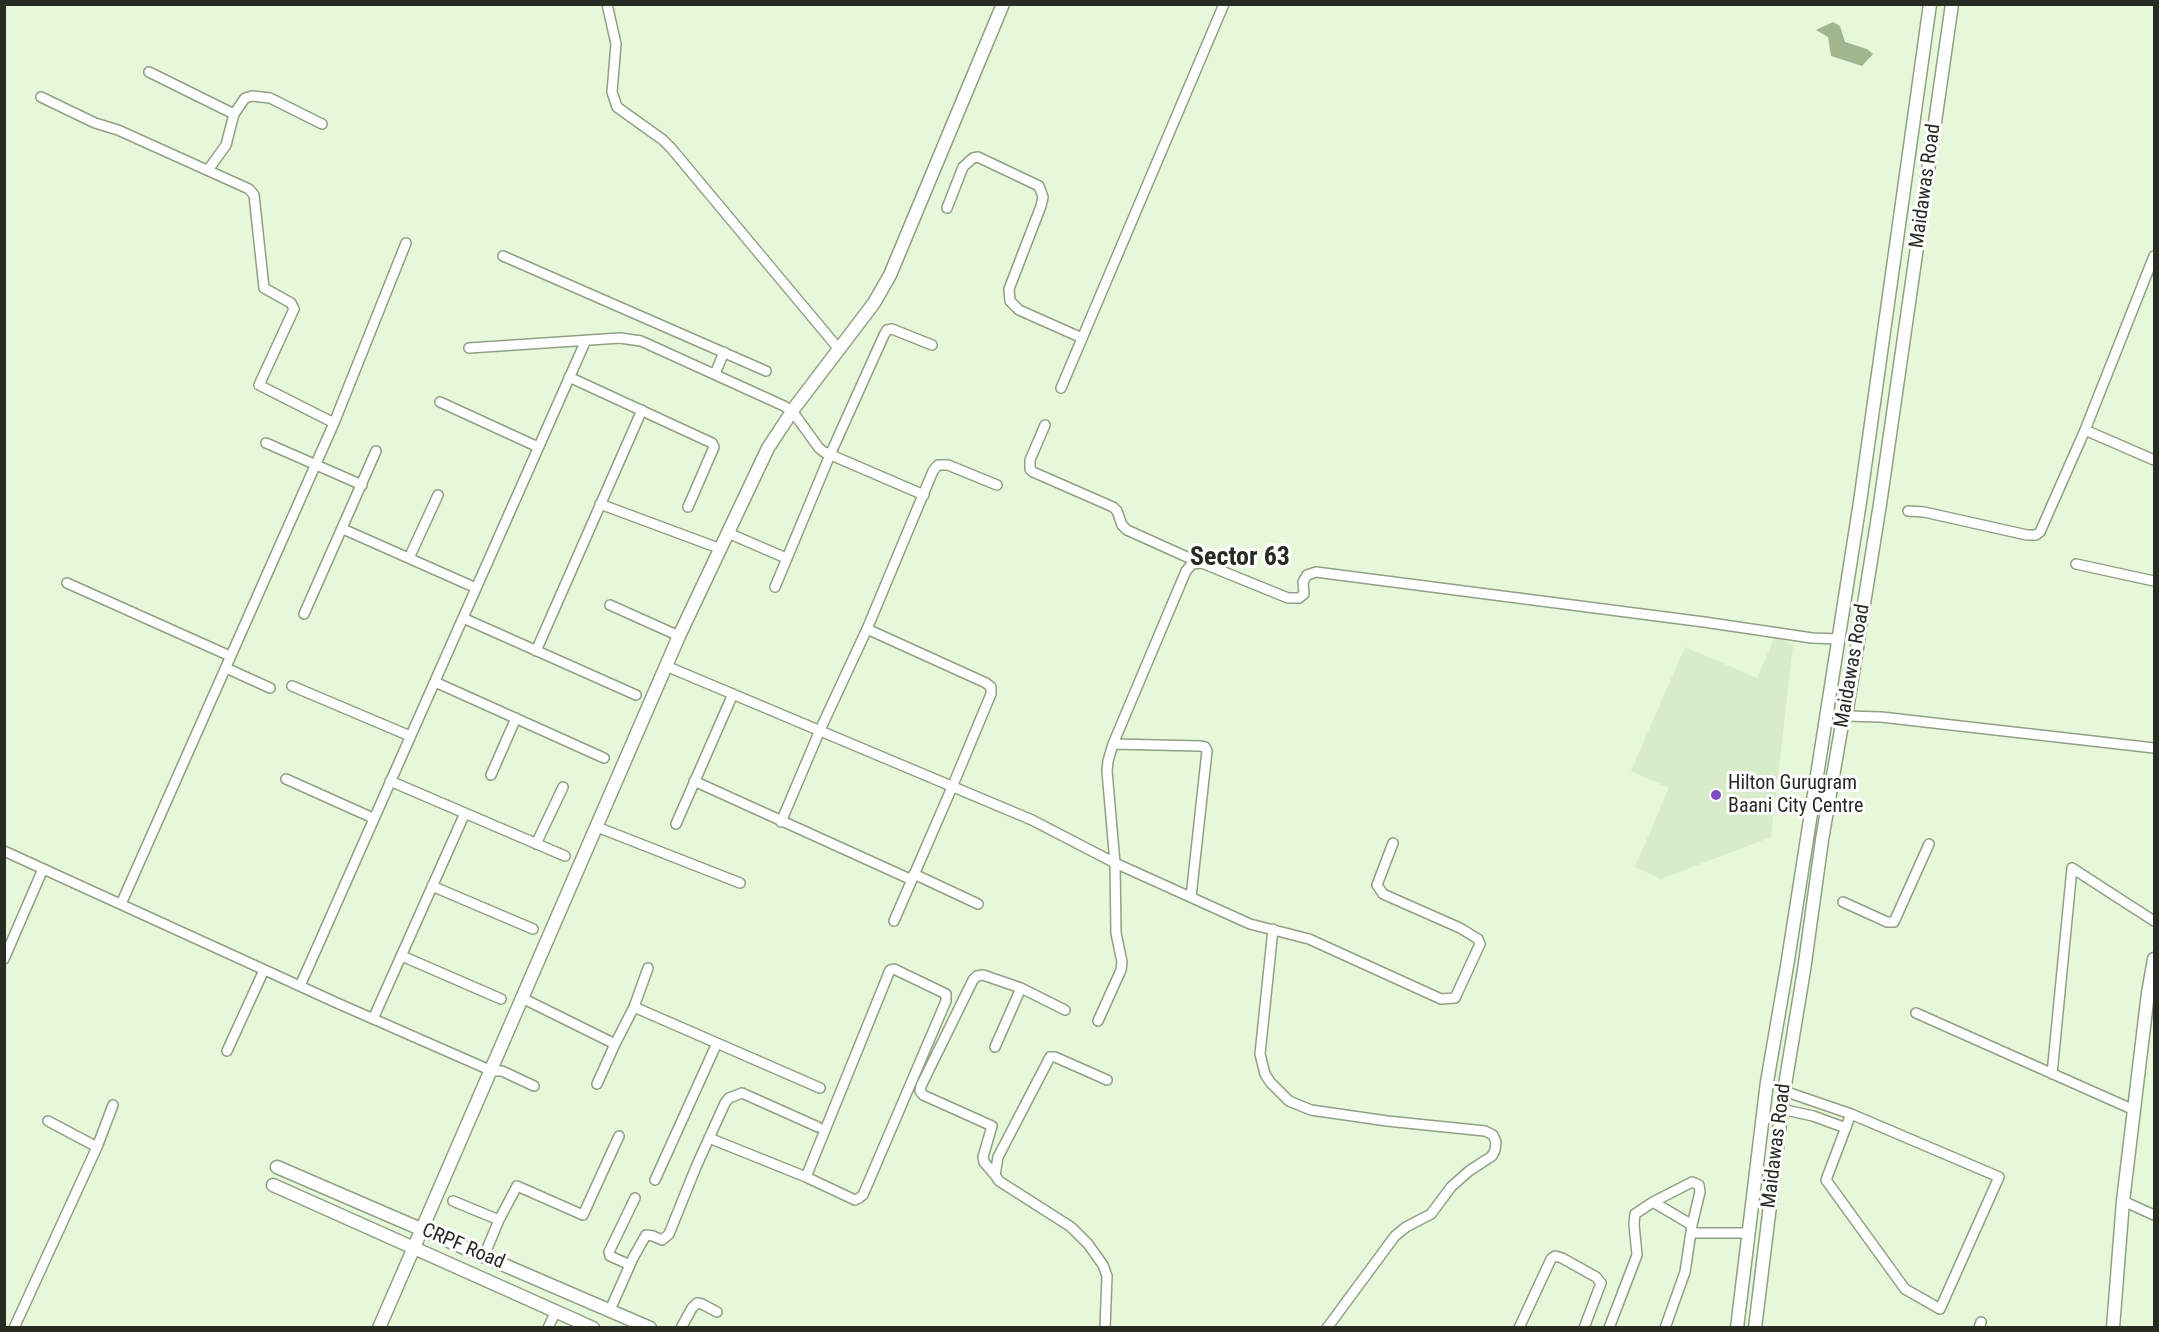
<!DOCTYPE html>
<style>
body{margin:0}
#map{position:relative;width:2159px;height:1332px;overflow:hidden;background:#e6f7da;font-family:"Roboto Condensed",sans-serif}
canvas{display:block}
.frame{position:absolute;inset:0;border:6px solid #262c21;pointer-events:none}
</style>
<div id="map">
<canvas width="2159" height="1332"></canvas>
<div class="frame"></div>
</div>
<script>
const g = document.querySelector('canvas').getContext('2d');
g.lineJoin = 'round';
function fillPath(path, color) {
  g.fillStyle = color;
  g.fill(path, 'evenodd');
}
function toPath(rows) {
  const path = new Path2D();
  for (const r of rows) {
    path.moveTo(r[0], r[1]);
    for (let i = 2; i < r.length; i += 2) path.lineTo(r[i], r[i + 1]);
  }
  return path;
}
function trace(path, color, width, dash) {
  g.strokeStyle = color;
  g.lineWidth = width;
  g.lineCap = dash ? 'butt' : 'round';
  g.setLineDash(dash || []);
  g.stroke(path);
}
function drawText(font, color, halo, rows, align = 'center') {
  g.font = font + ' "Roboto Condensed",sans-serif';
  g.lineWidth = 6;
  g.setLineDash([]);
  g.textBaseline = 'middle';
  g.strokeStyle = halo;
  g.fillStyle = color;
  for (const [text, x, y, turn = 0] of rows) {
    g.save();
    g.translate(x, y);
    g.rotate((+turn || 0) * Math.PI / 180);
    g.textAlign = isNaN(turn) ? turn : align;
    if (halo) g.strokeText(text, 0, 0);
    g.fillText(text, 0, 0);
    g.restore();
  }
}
const built = toPath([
 [1775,636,1793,645,1771,837,1661,879,1635,867,1669,788,1631,771,1685,647,1757,678]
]);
const water = toPath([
 [1833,22,1840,26,1845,42,1867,49,1873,54,1862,66,1831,56,1828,37,1816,30]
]);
const minor = toPath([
 [607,4,616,44,612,92,617,107,663,140,671,148,838,348],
 [149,72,234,114],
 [41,97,95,123,118,130,249,189,254,195,264,288,291,303,294,309,259,385,334,423],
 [208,170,226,145,234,114,245,98,252,96,270,98,322,124],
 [947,208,963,167,973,158,978,157,1039,186,1043,197,1041,206,1009,289,1010,301,1019,310,1082,338],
 [503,256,766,371],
 [2154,256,2085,430,2154,460],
 [469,348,620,338,641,341,784,406,792,411,819,448,824,452,924,495],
 [715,374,724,352],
 [569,377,712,443,714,447,688,507],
 [1061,388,1224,4],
 [440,402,538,447],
 [1045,425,1030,460,1030,469,1033,472,1113,507,1117,511,1122,525,1127,530,1198,562],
 [266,443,362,485],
 [600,504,721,549],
 [1908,511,1924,512,2027,535,2036,535,2040,532,2085,430],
 [343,529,476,588],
 [728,533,786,558],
 [409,558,438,495],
 [2076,564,2154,581],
 [67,583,230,656],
 [775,587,830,455,884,335,887,330,892,329,932,345],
 [610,605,679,636],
 [304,614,376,451],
 [463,618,636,695],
 [867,629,986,683,991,687,991,694,953,785,894,921],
 [536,651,642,410],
 [666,666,1032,820,1115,863,1250,924,1309,939,1441,999,1455,998,1480,944,1478,939,1460,928,1383,894,1377,885,1393,843],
 [226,668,270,688],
 [435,682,604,758],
 [292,686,410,736],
 [1846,716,1881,717,2154,748],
 [1113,744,1200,746,1205,747,1207,751,1191,897],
 [491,775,516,718],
 [286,779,373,818],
 [390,781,565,856],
 [694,781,912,880],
 [781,822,820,730,867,629,933,471,938,465,948,465,997,485],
 [676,824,733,694],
 [597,827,740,883],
 [536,844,563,787],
 [4,851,337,1003,492,1071,502,1071,534,1086],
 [914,874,978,904],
 [432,886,533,929],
 [1843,902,1887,922,1894,922,1929,844],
 [121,904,334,423,406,243],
 [1273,929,1260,1054,1265,1074,1270,1082,1289,1101,1311,1110,1387,1121,1485,1131,1493,1135,1496,1142,1495,1150,1492,1156,1469,1171,1451,1187,1431,1214,1406,1227,1395,1236,1327,1328],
 [402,956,501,999],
 [4,959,43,869],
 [300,986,586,340],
 [522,998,615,1044,634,1007,820,1088],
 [634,1007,648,968],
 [1916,1013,2134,1110],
 [373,1019,465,813],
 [1098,1021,1121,970,1122,962,1116,933,1115,863,1107,771,1108,761,1113,744,1186,571,1192,564,1202,563,1288,598,1299,598,1304,594,1303,582,1307,575,1316,572,1704,622,1812,638,1838,639],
 [995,1047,1021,988],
 [227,1051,264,970],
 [2052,1074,2072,868,2154,921],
 [597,1084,615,1044],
 [1784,1091,1851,1114,1999,1177,1940,1309,1905,1289,1826,1180,1851,1114],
 [1781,1109,1813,1116,1846,1128],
 [48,1121,97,1147],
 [709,1138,806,1177,855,1200,859,1198,863,1195,946,1001,946,994,894,969,890,970,806,1177],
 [995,1175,984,1162,983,1157,992,1126,923,1095,920,1091,921,1086,973,980,977,976,983,975,1021,988,1065,1010],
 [655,1180,717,1043],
 [453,1201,499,1220],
 [2123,1201,2154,1215],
 [1653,1202,1692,1225,1685,1272,1665,1328],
 [1691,1233,1748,1233],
 [484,1256,499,1220,517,1186,583,1215,619,1136],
 [630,1265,610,1256,609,1252,635,1198],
 [610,1310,633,1258,646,1235,653,1236,662,1240,669,1234,696,1167,725,1103,729,1098,742,1093,818,1127],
 [14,1328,97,1147,113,1105],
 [548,1328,556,1311],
 [681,1328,692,1308,697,1303,702,1304,717,1312],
 [1105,1328,1107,1276,1103,1265,1088,1244,1071,1227,999,1181,995,1175,998,1157,1050,1057,1055,1057,1107,1080],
 [1519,1328,1551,1259,1555,1256,1562,1258,1596,1277,1601,1283,1584,1328],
 [1609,1328,1637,1255,1634,1224,1635,1214,1653,1202,1692,1182,1699,1185,1700,1192,1692,1225],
 [1979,1328,1981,1322]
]);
const tertiary = toPath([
 [277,1167,650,1328],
 [273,1185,593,1328],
 [379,1328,679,636,768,448,795,407,874,303,890,275,1003,4],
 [1737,1328,1767,1082,1787,966,1860,502,1930,4],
 [1755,1328,1784,1091,1804,970,1822,840,1842,724,1846,716,1880,504,1952,4],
 [2113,1328,2123,1201,2148,993,2154,959]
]);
const markers = [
 [1716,795,6,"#7f4ac2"]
];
const streetNames = [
 ["Maidawas Road",1926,186,-82],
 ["Maidawas Road",1853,666,-80],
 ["Maidawas Road",1777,1146,-83],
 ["CRPF Road",463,1247,23]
];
const poiNames = [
 ["Hilton Gurugram",1728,784],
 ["Baani City Centre",1728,807]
];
const districtNames = [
 ["Sector 63",1240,558]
];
fillPath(built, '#d7ecc9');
fillPath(water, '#a0b68f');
trace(minor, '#90a085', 12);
trace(tertiary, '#90a085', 15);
trace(minor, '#fff', 9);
trace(tertiary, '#fff', 12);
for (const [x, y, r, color] of markers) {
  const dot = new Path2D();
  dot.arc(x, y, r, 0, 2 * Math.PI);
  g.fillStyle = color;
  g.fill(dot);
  trace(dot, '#fff', 2);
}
drawText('20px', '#262c21', '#fff', streetNames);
drawText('20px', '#262c21', '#fff', poiNames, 'left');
drawText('bold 26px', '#262c21', '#fff', districtNames);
</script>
